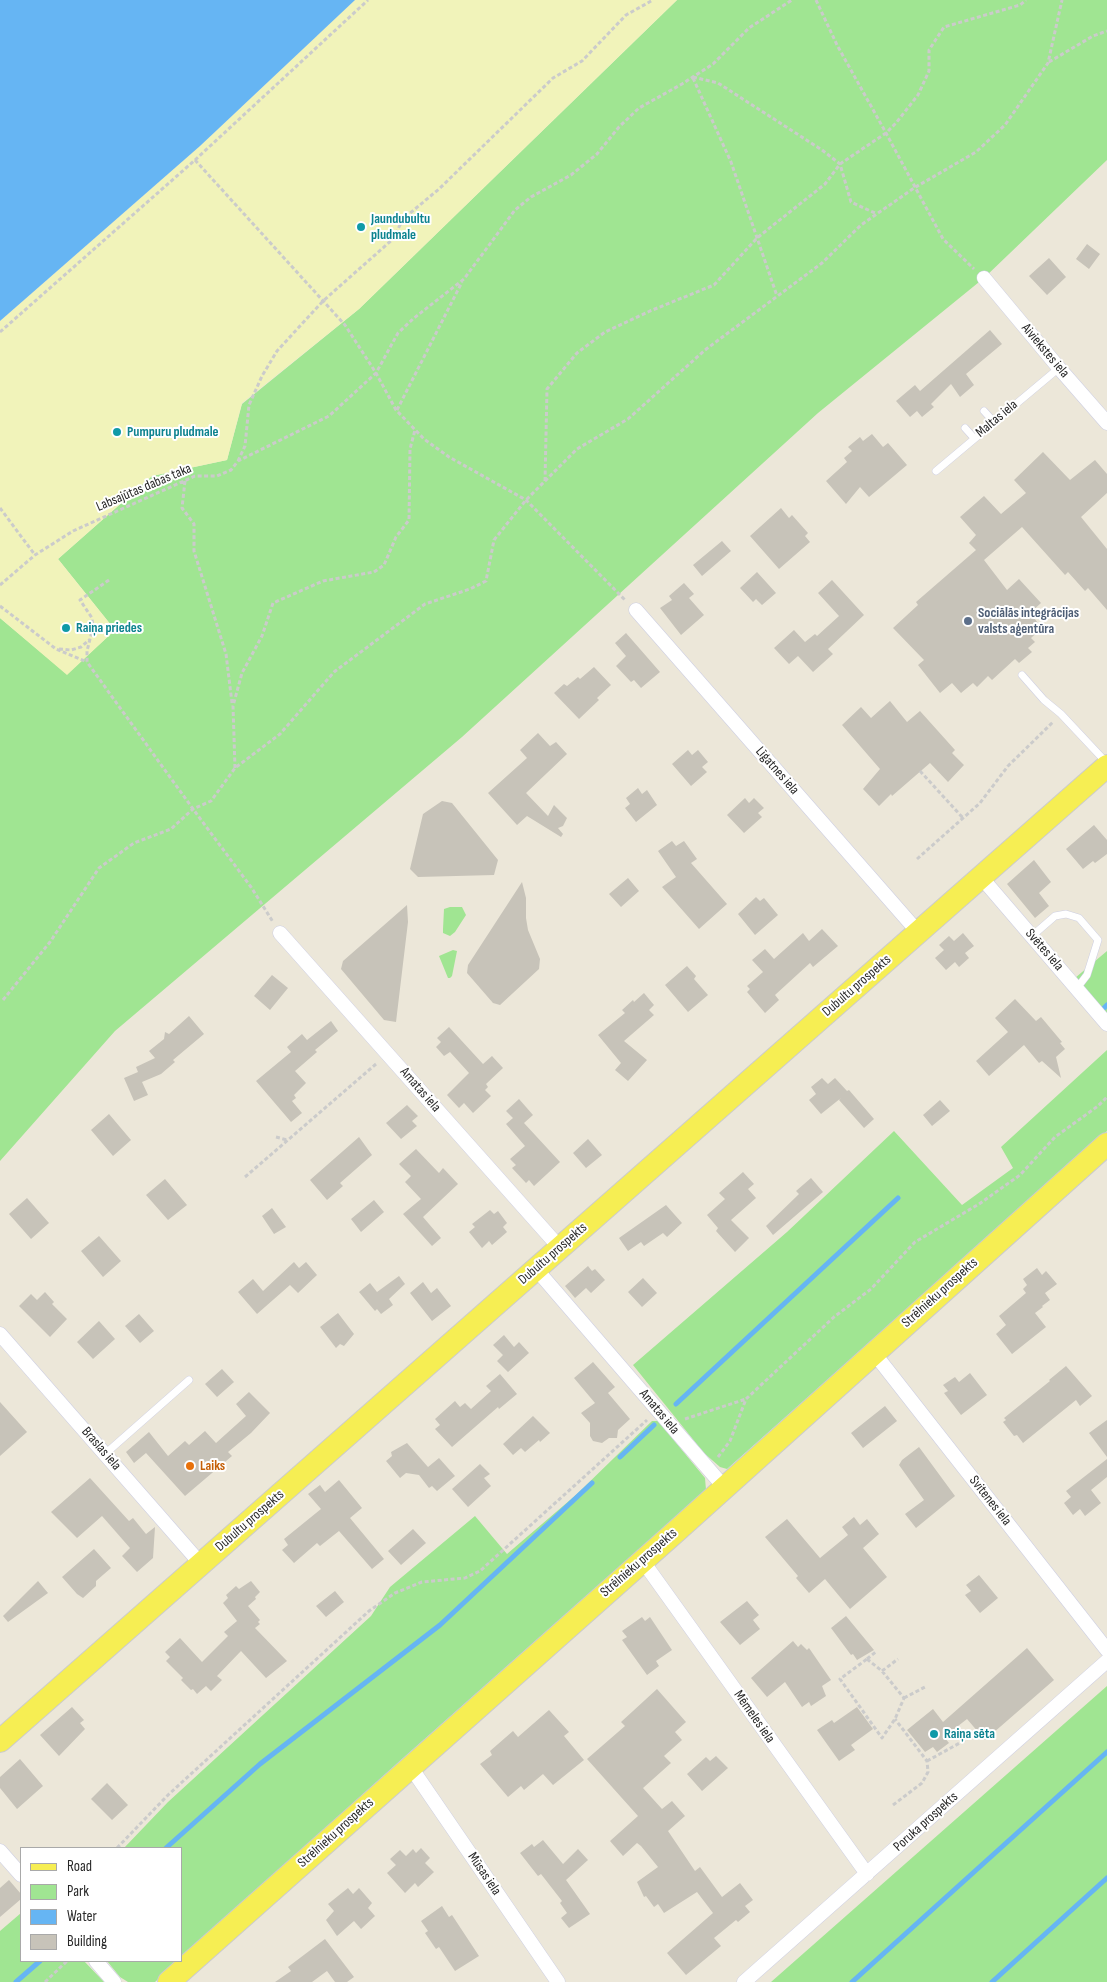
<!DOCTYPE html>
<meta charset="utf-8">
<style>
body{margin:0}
#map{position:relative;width:1107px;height:1982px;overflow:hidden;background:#ece7d9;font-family:"Sofia Sans Condensed",sans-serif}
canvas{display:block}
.legend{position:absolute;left:20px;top:1847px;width:162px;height:115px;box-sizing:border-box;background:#fff;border:1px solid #a9a9a9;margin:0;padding:6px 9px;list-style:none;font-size:15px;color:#282828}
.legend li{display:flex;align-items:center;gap:10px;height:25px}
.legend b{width:25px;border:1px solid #a9a9a9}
</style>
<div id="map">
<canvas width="1107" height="1982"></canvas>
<ul class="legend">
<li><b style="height:6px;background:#f6ee53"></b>Road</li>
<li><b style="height:14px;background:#a0e592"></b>Park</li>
<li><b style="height:14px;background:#66b5f3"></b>Water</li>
<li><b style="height:14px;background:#c7c3b9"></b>Building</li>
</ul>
</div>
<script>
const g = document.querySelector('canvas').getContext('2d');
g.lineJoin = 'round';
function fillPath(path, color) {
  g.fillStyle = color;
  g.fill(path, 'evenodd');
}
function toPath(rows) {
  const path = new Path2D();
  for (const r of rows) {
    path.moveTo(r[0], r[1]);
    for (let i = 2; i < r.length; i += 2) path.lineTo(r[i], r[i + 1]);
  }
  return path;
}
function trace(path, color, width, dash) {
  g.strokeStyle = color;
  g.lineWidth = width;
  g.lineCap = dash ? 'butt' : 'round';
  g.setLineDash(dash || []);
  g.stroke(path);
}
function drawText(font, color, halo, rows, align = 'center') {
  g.font = font + ' "Sofia Sans Condensed",sans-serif';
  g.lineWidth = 4;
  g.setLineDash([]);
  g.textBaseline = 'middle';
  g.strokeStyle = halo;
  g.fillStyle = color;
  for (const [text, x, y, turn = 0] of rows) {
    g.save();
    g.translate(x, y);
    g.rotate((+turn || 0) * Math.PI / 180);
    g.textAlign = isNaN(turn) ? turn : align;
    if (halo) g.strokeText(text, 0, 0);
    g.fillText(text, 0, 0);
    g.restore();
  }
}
const green = toPath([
 [677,0,1107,0,1107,160,984,278,818,413,462,737,115,1031,0,1161,0,618,67,674,115,630,58,559,152,476,227,460,242,404,359,309],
 [450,907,462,907,466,915,455,932,450,936,443,933,443,929,444,909],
 [453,950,457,951,452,976,450,978,448,978,439,956],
 [1107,951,1107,1013,1075,978],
 [1107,1050,1107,1131,727,1469,720,1467,704,1453,633,1365,787,1232,894,1131,962,1205,1013,1168,1001,1147],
 [652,1421,658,1421,705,1478,706,1490,402,1759,181,1958,181,1848,124,1848,168,1802,371,1616,390,1587,475,1516,507,1554,577,1494],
 [1107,1686,1107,1982,771,1982],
 [21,1913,21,1961,84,1961,104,1982,0,1982,0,1931],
 [107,1961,178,1961,155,1982,128,1982,120,1977]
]);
const sand = toPath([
 [355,0,677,0,359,309,242,403,227,460,152,476,58,559,115,630,67,675,0,618,0,321,200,146]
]);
const water = toPath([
 [0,0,355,0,200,146,0,321]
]);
const stream = toPath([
 [1104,1008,1107,1005],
 [676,1404,898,1198],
 [620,1457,654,1425],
 [166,1848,260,1764,440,1625,592,1483],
 [16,1982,40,1961],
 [852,1982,1107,1752],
 [992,1982,1107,1878]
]);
const building = toPath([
 [1087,244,1100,254,1089,269,1076,259],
 [1049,258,1066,277,1047,295,1029,276],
 [990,330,1002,344,966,374,974,385,960,397,951,384,931,404,934,407,922,417,917,411,910,417,896,401,915,385,920,391],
 [872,434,883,447,888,443,907,465,869,497,860,487,846,504,826,481,847,462,844,458,852,451,848,447,860,437,863,441],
 [1043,452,1070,480,1095,460,1107,474,1107,493,1081,517,1107,549,1107,610,1088,588,1085,591,1068,572,1065,575,1022,527,984,560,1007,590,1019,579,1041,603,1030,613,1042,628,1031,638,1035,642,1028,648,1032,652,1019,663,1015,659,992,680,988,676,977,687,973,683,961,693,952,683,940,693,918,665,924,660,893,628,918,605,916,602,976,550,969,543,976,535,960,517,984,496,1001,514,1026,493,1014,480],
 [781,508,789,518,792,515,808,533,805,536,810,542,779,569,750,536],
 [722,541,731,551,702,576,693,565],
 [757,572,776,593,762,605,756,599,753,602,740,588],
 [832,580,864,615,828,649,833,654,813,672,798,656,789,664,774,648,794,630,805,642,815,634,817,636,839,616,818,593],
 [684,583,694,594,689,598,704,615,681,635,660,608,672,600,669,596],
 [626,633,660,672,641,688,634,680,631,682,616,666,626,656,615,643],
 [594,667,611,685,597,698,599,700,579,719,554,693,564,684,567,686,578,677,580,679],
 [890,701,907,722,920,711,955,750,952,753,964,765,948,782,930,763,892,796,891,794,879,806,863,789,880,769,842,725,861,707,871,718],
 [538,733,550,746,556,742,567,754,526,793,548,816,554,805,567,818,563,826,558,828,563,834,561,837,527,816,517,825,488,793,527,758,520,750],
 [688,750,692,755,698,750,708,762,702,767,707,772,691,786,672,764],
 [638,788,642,794,647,790,657,805,636,822,625,808,630,804,626,798],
 [745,798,749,803,754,798,764,808,758,813,762,817,744,833,727,815],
 [442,801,452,803,498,860,494,875,418,877,410,869,423,814],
 [1094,825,1107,840,1107,854,1095,863,1093,861,1083,869,1066,849],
 [672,841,676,846,684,841,697,859,691,863,727,904,699,929,662,887,676,877,658,851],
 [1034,860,1051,882,1039,893,1049,906,1035,918,1007,884],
 [628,878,639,891,621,907,609,894],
 [522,882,526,898,526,918,528,930,540,959,539,969,500,1005,493,1003,467,973,468,965],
 [756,897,760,901,764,898,778,915,755,935,738,914],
 [407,905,408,922,396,1022,384,1020,341,969,343,961],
 [822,929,838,946,813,967,810,963,775,995,779,1000,765,1013,747,992,750,989,747,986,763,972,752,960,765,949,774,959,803,933,809,941],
 [963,933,974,946,965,953,969,958,959,967,955,962,946,970,935,958,944,950,939,945,949,936,954,941],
 [687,966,696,976,694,979,708,995,688,1012,665,985],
 [272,975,288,988,270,1010,254,996],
 [644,993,654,1005,649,1010,654,1015,624,1041,647,1060,628,1081,615,1070,621,1063,598,1035,625,1013,622,1010,633,1000,634,1002],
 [1015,999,1036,1021,1041,1017,1062,1042,1060,1043,1065,1049,1056,1057,1061,1078,1042,1061,1039,1063,1024,1045,989,1076,976,1061,1008,1032,995,1018],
 [189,1016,204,1034,173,1060,175,1062,161,1074,142,1082,148,1095,134,1101,124,1078,138,1072,136,1067,155,1058,149,1051,164,1039,165,1032,169,1034],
 [331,1021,338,1031,315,1050,317,1052,295,1071,306,1083,294,1095,296,1098,292,1101,302,1113,291,1122,256,1081,291,1052,287,1047,302,1034,307,1040],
 [449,1027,483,1064,492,1056,503,1068,486,1084,488,1087,485,1090,491,1096,473,1113,464,1103,459,1108,447,1095,469,1073,450,1052,444,1056,436,1047,441,1042,437,1038],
 [822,1078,828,1084,835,1078,847,1091,849,1090,874,1119,864,1128,839,1100,841,1098,821,1114,809,1100,816,1094,811,1087],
 [519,1099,533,1115,524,1123,560,1162,534,1186,529,1180,526,1183,512,1168,516,1165,510,1159,525,1146,506,1124,513,1118,506,1111],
 [940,1100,950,1111,932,1126,923,1115],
 [407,1105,418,1116,412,1121,417,1126,401,1139,386,1123],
 [109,1114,131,1140,113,1156,91,1130],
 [359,1137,372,1155,340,1183,343,1186,327,1200,310,1180],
 [588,1139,602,1155,586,1168,573,1153],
 [416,1149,439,1173,443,1168,458,1184,423,1217,441,1238,432,1246,403,1214,421,1199,405,1182,411,1176,399,1164],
 [743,1172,754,1184,748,1189,756,1198,731,1220,749,1238,735,1252,716,1231,718,1228,707,1215,725,1199,719,1193],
 [811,1178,823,1192,773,1235,766,1226,799,1194,796,1191],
 [165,1179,187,1205,168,1220,146,1195],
 [27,1198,49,1223,31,1239,9,1214],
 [374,1200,384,1212,361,1232,351,1219],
 [666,1205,682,1223,667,1237,663,1233,644,1246,641,1242,628,1251,619,1238],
 [272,1208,286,1227,274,1234,262,1216],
 [490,1210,494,1214,498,1211,507,1223,503,1227,507,1232,492,1245,489,1241,482,1248,469,1232,475,1227,472,1224],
 [99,1236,121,1261,103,1277,81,1251],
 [294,1262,299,1268,306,1262,317,1275,298,1293,290,1285,257,1314,238,1292,253,1279,263,1291],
 [588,1266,592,1271,595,1269,605,1280,591,1293,586,1288,575,1298,565,1286],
 [1037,1268,1042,1275,1046,1271,1057,1284,1045,1293,1050,1300,1042,1306,1043,1307,1035,1313,1046,1327,1012,1354,996,1334,1006,1325,999,1316,1026,1293,1023,1289,1027,1285,1023,1279],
 [399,1276,405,1284,389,1299,393,1305,381,1314,377,1309,375,1311,359,1292,370,1283,377,1292],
 [643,1278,657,1293,642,1307,628,1292],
 [423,1282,431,1293,437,1288,451,1306,432,1321,410,1293],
 [45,1292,54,1302,52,1304,67,1319,50,1337,19,1306,31,1294,37,1300],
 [338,1313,354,1334,344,1346,340,1344,336,1348,320,1327],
 [139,1314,154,1331,140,1343,125,1326],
 [99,1321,115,1339,93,1359,77,1342],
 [504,1335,514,1347,519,1342,529,1353,508,1372,497,1361,503,1355,493,1345],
 [593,1362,615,1387,608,1393,630,1419,618,1430,617,1438,609,1438,602,1443,593,1441,590,1436,590,1423,581,1413,595,1403,574,1378],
 [1066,1366,1092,1396,1080,1406,1076,1400,1023,1443,1017,1435,1014,1436,1003,1422,1006,1420,1004,1418,1050,1381,1049,1380],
 [222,1369,234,1382,217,1397,205,1384],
 [970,1373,987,1395,961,1415,944,1393,948,1391,943,1385,955,1377,959,1382],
 [500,1374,517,1394,499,1409,498,1407,452,1447,435,1429,440,1425,435,1419,455,1401,460,1407,465,1403,471,1409,491,1391,486,1386],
 [249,1392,270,1413,251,1433,228,1452,232,1456,185,1496,146,1453,134,1463,126,1452,149,1432,168,1456,185,1441,189,1445,205,1431,216,1443,246,1416,236,1404],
 [0,1402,27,1432,0,1456],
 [885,1406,897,1421,863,1448,851,1433],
 [533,1416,550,1433,540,1442,539,1440,525,1452,521,1448,513,1455,503,1444],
 [1107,1420,1107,1457,1089,1433],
 [407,1443,428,1467,439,1458,455,1476,437,1491,432,1486,429,1488,419,1475,406,1473,400,1478,386,1461,392,1456,391,1452],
 [919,1447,955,1496,916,1528,905,1514,924,1500,899,1465,902,1460],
 [1107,1459,1107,1477,1091,1490,1101,1503,1085,1516,1080,1509,1073,1515,1064,1503,1071,1497,1066,1491],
 [480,1464,490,1474,484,1478,491,1486,468,1507,452,1489],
 [90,1478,129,1521,133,1518,146,1534,155,1527,153,1558,137,1572,122,1556,130,1548,102,1516,77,1538,51,1512],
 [339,1480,362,1508,350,1518,384,1559,372,1569,339,1531,320,1546,317,1543,294,1563,282,1550,288,1545,284,1539,321,1509,308,1494,320,1485,325,1492],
 [854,1517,860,1525,867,1519,879,1534,863,1548,887,1577,850,1609,825,1579,809,1593,796,1578,798,1576,765,1537,787,1519,820,1558,848,1535,842,1527],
 [413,1529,426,1543,401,1565,388,1551],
 [94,1549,111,1568,96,1581,96,1586,83,1598,77,1594,62,1577],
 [979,1575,998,1598,980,1613,965,1595,971,1591,966,1585],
 [38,1581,48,1593,8,1622,3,1616],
 [251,1581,260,1592,255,1597,256,1599,248,1606,260,1620,258,1622,260,1624,255,1628,287,1661,266,1678,241,1651,217,1676,222,1680,211,1691,206,1686,197,1694,193,1689,191,1690,181,1680,183,1678,166,1661,170,1657,165,1652,180,1638,202,1662,228,1636,224,1632,237,1621,223,1603,228,1598,226,1595,236,1586,239,1589],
 [335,1591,344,1602,326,1617,316,1606],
 [747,1601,759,1615,753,1620,760,1629,740,1645,720,1622],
 [846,1616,874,1650,857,1660,853,1654,851,1655,831,1628],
 [642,1617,645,1621,650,1617,672,1650,656,1661,659,1666,647,1675,622,1640,627,1637,622,1631],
 [793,1641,798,1647,801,1644,807,1650,809,1648,831,1680,822,1686,826,1696,811,1706,809,1702,802,1707,785,1682,767,1697,751,1678],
 [1027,1648,1054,1680,985,1740,967,1719,944,1737,949,1743,937,1752,933,1747,925,1752,907,1730,933,1709,943,1722],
 [657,1689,686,1722,675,1732,682,1740,664,1756,671,1763,643,1788,662,1809,672,1801,685,1816,668,1831,695,1871,700,1867,722,1897,740,1883,753,1900,745,1906,750,1912,738,1922,736,1920,714,1938,721,1946,686,1975,667,1953,713,1913,697,1892,664,1913,658,1904,654,1907,646,1896,644,1897,637,1882,658,1867,641,1846,637,1843,623,1856,610,1841,638,1816,587,1759,625,1726,621,1722],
 [72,1707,84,1720,80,1723,85,1729,59,1756,40,1735],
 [857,1707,873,1729,851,1745,855,1750,839,1761,817,1730,832,1720,834,1723],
 [549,1710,569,1732,564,1736,584,1760,553,1785,543,1774,524,1790,521,1786,508,1797,480,1764,492,1755,490,1751,513,1731,518,1737],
 [716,1756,728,1768,702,1791,687,1774,706,1757,710,1761],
 [20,1759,43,1786,17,1809,0,1788,0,1777],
 [107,1783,128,1805,112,1820,91,1799],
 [543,1840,563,1864,578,1849,588,1860,566,1880,590,1914,569,1928,561,1918,567,1913,560,1903,562,1901,541,1874,538,1876,520,1853,532,1844,534,1847],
 [421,1848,430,1858,425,1863,434,1872,418,1887,415,1883,405,1893,387,1873,396,1865,390,1859,400,1850,406,1856,413,1849,416,1853],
 [9,1880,21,1894,21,1899,0,1917,0,1888],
 [348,1888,353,1894,359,1888,372,1903,368,1908,375,1916,361,1929,354,1921,337,1936,326,1920,334,1911,328,1904],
 [442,1906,449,1917,452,1915,479,1956,455,1971,439,1947,436,1949,425,1933,428,1931,421,1921],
 [325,1939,354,1977,347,1982,335,1982,327,1971,312,1982,275,1982,291,1971,288,1967]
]);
const path = toPath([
 [816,0,837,45,886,133,943,239,974,269],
 [1049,62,1093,36,1107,31],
 [693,77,718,83,822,150,840,164,851,202,877,214],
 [693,78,731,162,777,296],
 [195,160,345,325,376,373,396,410,424,439,449,457,526,500,626,601],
 [0,332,195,160,368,0],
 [397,410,462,282],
 [238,461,245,446,249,405,262,376,277,351,323,301,393,239,403,219,439,189,553,78,582,61,626,15,653,0],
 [185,481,182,508,194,524,194,551,226,654,232,703],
 [545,481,547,389,577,353,605,332,650,311,714,285,757,238,825,184,840,164,886,133,896,123,918,95,929,71,929,50,944,27,1020,5,1026,0],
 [0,508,35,555],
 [109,580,80,600,92,618,93,627,87,651,87,662,193,809,251,887,273,922],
 [0,585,35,555,73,531,195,476,217,476,231,470,238,461,329,416,376,373,398,333,414,318,464,279,515,210,531,197,571,175,597,154,619,127,639,108,682,84,713,64,749,28,792,0],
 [0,606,56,649,87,662],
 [59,649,71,650,81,647,89,640],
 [235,768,233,706,242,673,262,636,273,603,323,581,374,572,384,565,396,537,409,520,410,449,415,430],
 [920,771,963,818],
 [917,859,980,803,1008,766,1053,722],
 [3,1000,50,942,99,868,134,843,171,829,193,809,211,801,235,768,280,734,334,672,425,604,470,589,486,581,494,540,526,500,577,449,628,419,705,350,822,263,861,225,914,188,976,152,1005,125,1048,63,1062,0],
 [276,1137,287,1140],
 [245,1177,376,1064],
 [685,1419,746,1399],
 [718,1457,730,1441,746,1399,834,1317,871,1289,915,1242,979,1204,1020,1175,1055,1137,1098,1106,1107,1097],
 [867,1659,882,1671,904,1698,895,1719,882,1738,840,1679,867,1659],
 [867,1659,877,1651],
 [882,1671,898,1659],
 [904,1698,925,1687],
 [927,1761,967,1739],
 [893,1805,922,1783,928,1772,927,1761,895,1719],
 [117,1848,168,1795,369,1611,395,1593,422,1582,465,1578,480,1571,647,1420],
 [45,1982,67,1961]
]);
const lane = toPath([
 [984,411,994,422],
 [965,428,974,438],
 [936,471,1059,368],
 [1022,675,1044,700,1061,714,1107,763],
 [1032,936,1055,916,1066,914,1079,918,1098,940,1087,975,1077,988],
 [105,1454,189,1380]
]);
const street = toPath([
 [984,278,1059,368,1107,423],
 [636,610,918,932],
 [981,877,1107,1024],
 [280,933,560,1248],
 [536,1269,724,1487],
 [0,1334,201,1564],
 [874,1353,1107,1650],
 [642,1560,867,1874],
 [410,1766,558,1982],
 [0,1851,21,1875],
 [96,1961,114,1982],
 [744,1982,1107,1661]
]);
const primary = toPath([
 [0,1741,1107,766],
 [169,1982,672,1535,1107,1144]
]);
const markers = [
 [361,227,5,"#0f9aa8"],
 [117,432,5,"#0f9aa8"],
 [968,621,5,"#5c6f8a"],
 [66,628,5,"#0f9aa8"],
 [190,1466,5,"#e8710a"],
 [934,1734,5,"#0f9aa8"]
];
const cultureNames = [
 ["Jaundubultu",371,219],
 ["pludmale",371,235],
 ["Pumpuru pludmale",127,432],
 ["Raiņa priedes",76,628],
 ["Raiņa sēta",944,1734]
];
const streetNames = [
 ["Aiviekstes iela",1045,351,50],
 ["Maltas iela",997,419,-40],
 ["Labsajūtas dabas taka",144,488,-23],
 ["Līgatnes iela",777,771,49],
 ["Svētes iela",1044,950,49],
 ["Dubultu prospekts",857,986,-41],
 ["Amatas iela",420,1090,49],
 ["Dubultu prospekts",553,1254,-41],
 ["Strēlnieku prospekts",940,1293,-42],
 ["Amatas iela",659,1412,50],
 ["Braslas iela",101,1449,49],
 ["Svitenes iela",990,1501,52],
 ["Dubultu prospekts",250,1521,-41],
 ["Strēlnieku prospekts",639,1563,-41],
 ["Mēmeles iela",754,1717,55],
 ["Poruka prospekts",926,1822,-42],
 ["Strēlnieku prospekts",336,1833,-42],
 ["Mūsas iela",484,1874,56]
];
const serviceNames = [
 ["Sociālās integrācijas",978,613],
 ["valsts aģentūra",978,629]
];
const foodNames = [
 ["Laiks",200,1466]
];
fillPath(green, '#a0e592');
fillPath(sand, '#f1f3ba');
fillPath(water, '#66b5f3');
trace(stream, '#66b5f3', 5);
fillPath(building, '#c7c3b9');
trace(lane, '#cecfe2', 8);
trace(street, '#cecfe2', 15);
trace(primary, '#cbcbcb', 24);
trace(path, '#cbcbcb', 3, [4, 2.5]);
trace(lane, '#fff', 7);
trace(street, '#fff', 14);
trace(primary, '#f6ee53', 22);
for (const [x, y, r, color] of markers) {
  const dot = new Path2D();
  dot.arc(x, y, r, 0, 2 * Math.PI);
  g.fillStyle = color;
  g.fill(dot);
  trace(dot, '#fff', 2);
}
drawText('bold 14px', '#0d838f', '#fff', cultureNames, 'left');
drawText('14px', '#282828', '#fff', streetNames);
drawText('bold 14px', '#4e5e75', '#fff', serviceNames, 'left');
drawText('bold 14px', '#c56008', '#fff', foodNames, 'left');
</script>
